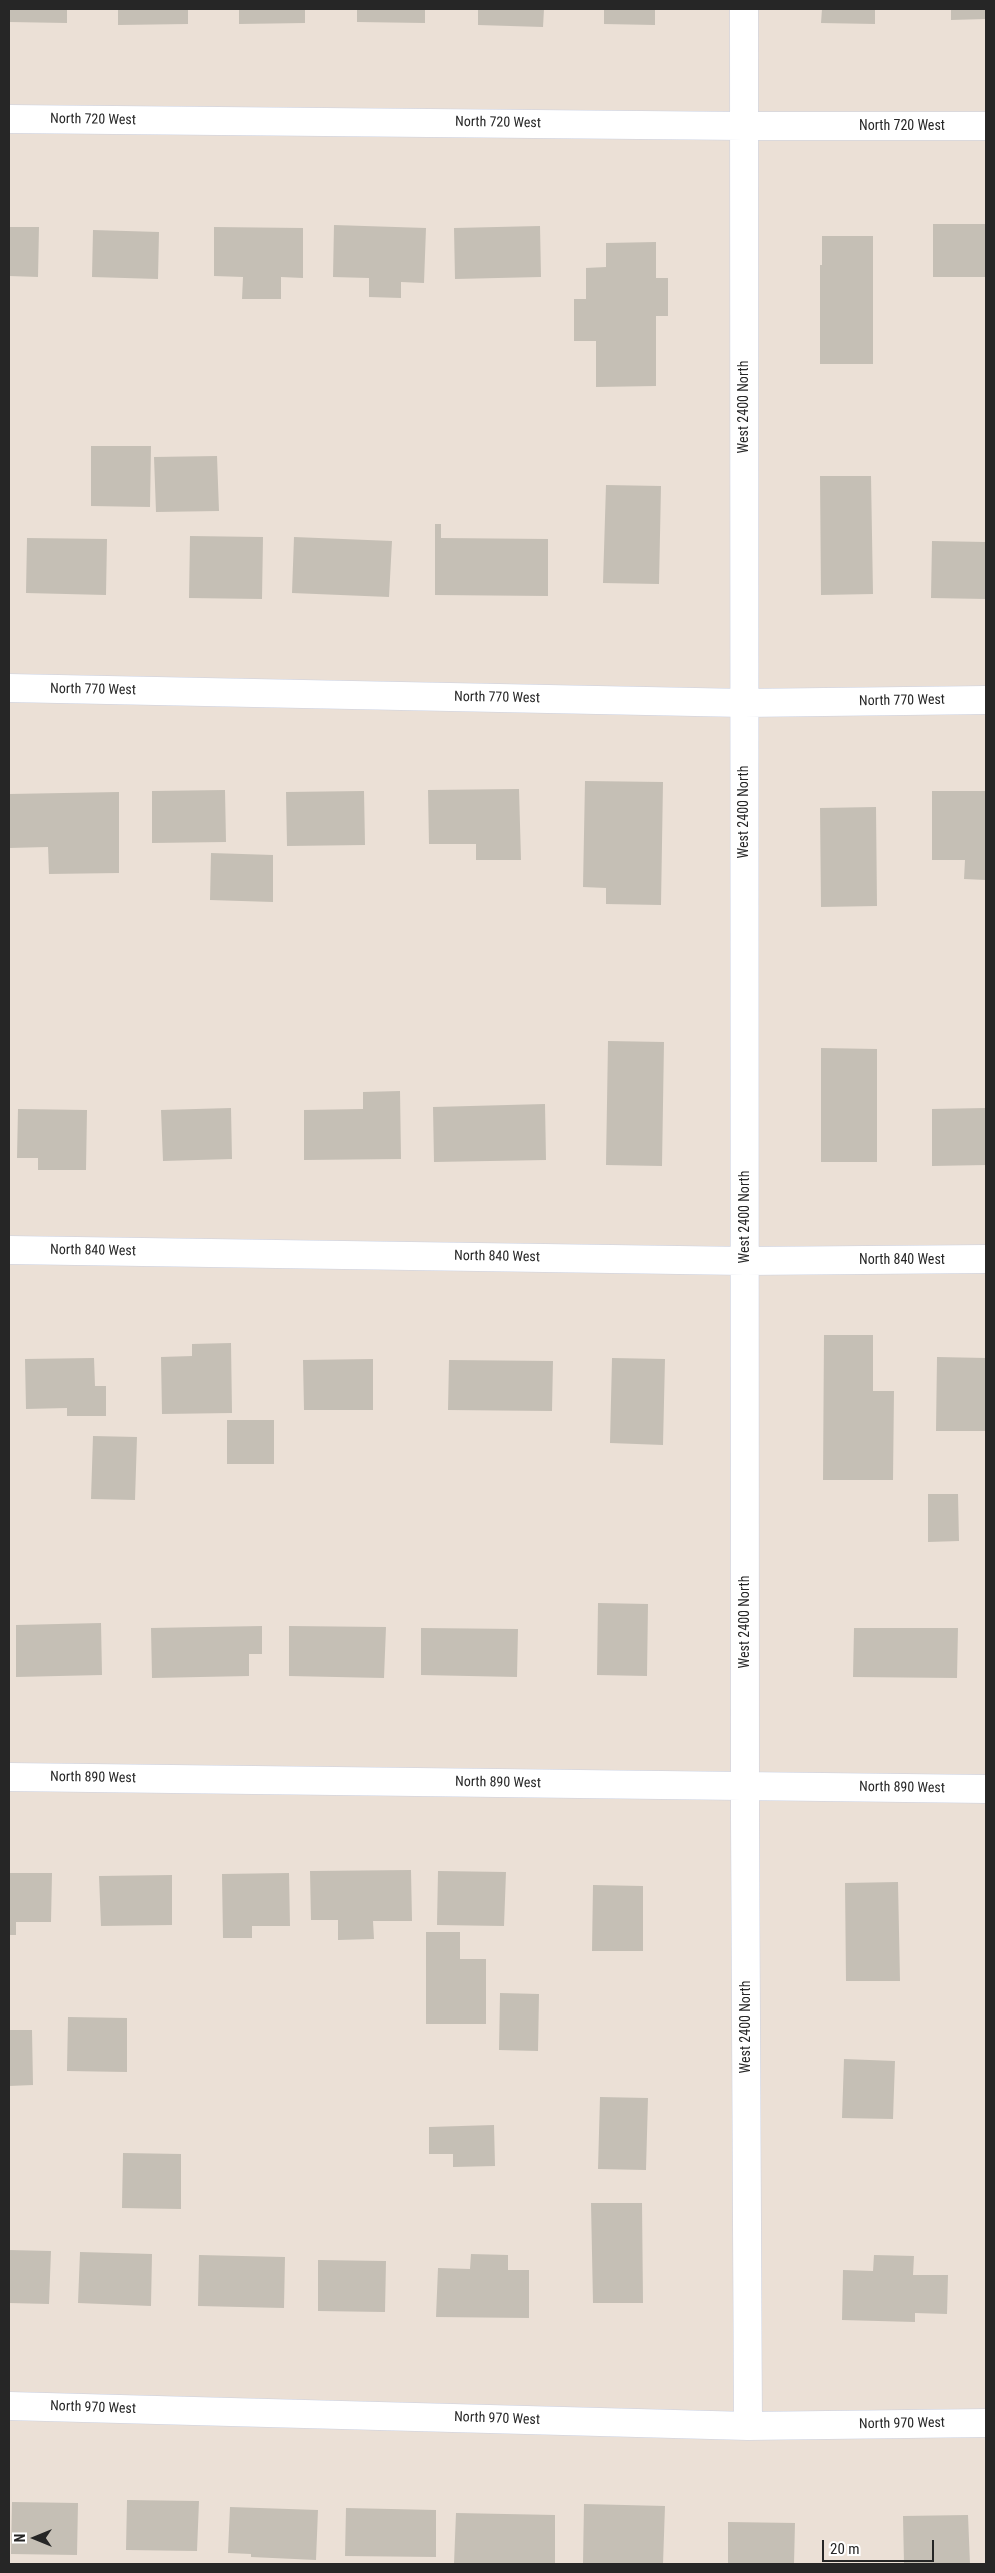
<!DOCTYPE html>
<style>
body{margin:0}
#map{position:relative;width:995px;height:2573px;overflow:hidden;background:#ebe0d6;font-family:"Roboto Condensed",sans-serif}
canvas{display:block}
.frame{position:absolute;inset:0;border:10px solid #262626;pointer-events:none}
.north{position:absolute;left:10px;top:2513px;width:50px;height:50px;-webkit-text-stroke:4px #fff;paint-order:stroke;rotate:270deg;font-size:14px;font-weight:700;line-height:20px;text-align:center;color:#262626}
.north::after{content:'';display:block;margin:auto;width:18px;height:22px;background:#262626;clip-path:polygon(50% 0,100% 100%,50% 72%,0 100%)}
.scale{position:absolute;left:822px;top:2540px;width:112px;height:22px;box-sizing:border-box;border:2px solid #262626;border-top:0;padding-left:6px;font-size:15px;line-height:18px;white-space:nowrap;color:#262626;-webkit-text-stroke:4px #fff;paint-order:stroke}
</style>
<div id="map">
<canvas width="995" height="2573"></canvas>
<div class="frame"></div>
<div class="north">N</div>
<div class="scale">20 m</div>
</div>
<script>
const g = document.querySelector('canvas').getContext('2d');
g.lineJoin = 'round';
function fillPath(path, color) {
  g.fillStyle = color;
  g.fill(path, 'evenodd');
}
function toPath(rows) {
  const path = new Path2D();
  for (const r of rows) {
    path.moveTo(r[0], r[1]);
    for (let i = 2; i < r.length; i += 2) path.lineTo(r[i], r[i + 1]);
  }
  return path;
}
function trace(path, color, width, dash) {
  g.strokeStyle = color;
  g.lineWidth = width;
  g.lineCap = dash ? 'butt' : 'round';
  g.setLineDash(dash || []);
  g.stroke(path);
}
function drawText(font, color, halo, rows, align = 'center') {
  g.font = font + ' "Roboto Condensed",sans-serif';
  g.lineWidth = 4;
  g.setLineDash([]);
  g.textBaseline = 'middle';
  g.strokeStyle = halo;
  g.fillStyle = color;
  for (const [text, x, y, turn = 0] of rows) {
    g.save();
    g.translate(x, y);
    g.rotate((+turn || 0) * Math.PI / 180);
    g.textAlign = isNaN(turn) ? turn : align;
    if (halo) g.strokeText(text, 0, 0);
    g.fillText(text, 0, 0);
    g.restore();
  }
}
const building = toPath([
 [9,9,67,9,67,23,9,22],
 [118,9,188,9,188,24,118,25],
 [239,9,305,9,305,23,239,24],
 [357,9,425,9,425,23,357,22],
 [478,9,544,9,543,27,478,25],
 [604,9,655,9,655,25,604,24],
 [822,9,875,9,875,24,821,23],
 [951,9,986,9,986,19,951,20],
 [933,224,986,224,986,277,933,277],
 [334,225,426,228,424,283,401,282,401,298,369,297,369,278,333,277],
 [540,226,541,277,455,279,454,228],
 [9,227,39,227,38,277,9,276],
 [214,227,303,228,303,278,281,277,281,299,242,299,243,277,214,276],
 [93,230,159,232,158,279,92,277],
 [822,236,873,236,873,364,820,364,820,265,822,265],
 [656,242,656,278,668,278,668,316,656,316,656,386,596,387,596,341,574,341,574,299,586,299,586,268,606,267,606,243],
 [91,446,151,446,150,507,91,506],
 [217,456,219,511,156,512,154,457],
 [820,476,871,476,873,594,821,595],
 [606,485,661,486,659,584,603,583],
 [435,524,441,524,441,538,548,539,548,596,435,595],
 [190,536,263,537,262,599,189,598],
 [294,537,392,541,389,597,292,593],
 [27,538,107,539,106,595,26,593],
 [932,541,986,542,986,599,931,598],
 [585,781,663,782,661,905,606,904,606,888,583,887],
 [519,789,521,860,476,860,476,844,429,844,428,790],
 [225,790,226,842,152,843,152,791],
 [364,791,365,845,287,846,286,792],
 [932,791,986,791,986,880,964,879,965,860,932,860],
 [119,792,119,873,49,874,48,847,9,848,9,794],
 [876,807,877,906,821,907,820,808],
 [211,853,273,855,273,902,210,900],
 [608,1041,664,1042,662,1166,606,1165],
 [821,1048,877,1049,877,1162,821,1162],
 [400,1091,401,1159,304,1160,304,1110,363,1109,363,1092],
 [545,1104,546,1160,434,1162,433,1107],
 [231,1108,232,1159,163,1161,161,1110],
 [986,1108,986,1165,932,1166,932,1109],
 [18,1109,87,1110,86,1170,38,1170,38,1158,17,1158],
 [824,1335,873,1335,873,1391,894,1391,893,1480,823,1480],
 [231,1343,232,1413,162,1414,161,1357,192,1356,192,1344],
 [937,1357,986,1358,986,1431,936,1431],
 [94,1358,95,1386,106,1386,106,1416,67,1416,67,1408,26,1409,25,1359],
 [612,1358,665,1359,663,1445,610,1443],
 [373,1359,373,1410,304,1410,303,1360],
 [449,1360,553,1361,552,1411,448,1410],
 [227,1420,274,1420,274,1464,227,1464],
 [93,1436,137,1437,135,1500,91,1499],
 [928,1494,958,1494,959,1541,928,1542],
 [598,1603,648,1604,647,1676,597,1675],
 [101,1623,102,1675,16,1677,16,1625],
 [262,1626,262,1654,249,1654,249,1676,152,1678,151,1628],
 [289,1626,386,1627,384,1678,289,1676],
 [421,1628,518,1629,517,1677,421,1675],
 [854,1628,958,1628,957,1678,853,1677],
 [411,1870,412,1921,373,1921,374,1939,338,1940,338,1920,311,1920,310,1871],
 [438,1871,506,1872,504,1926,437,1925],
 [9,1873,52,1873,51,1922,16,1922,16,1935,9,1935],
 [289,1873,290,1926,252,1926,252,1938,223,1938,222,1874],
 [172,1875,172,1925,101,1926,99,1876],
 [898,1882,900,1981,846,1981,845,1883],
 [593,1885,643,1886,643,1951,592,1951],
 [426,1932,460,1932,460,1959,486,1959,486,2024,426,2024],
 [500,1993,539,1994,538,2051,499,2050],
 [68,2017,127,2018,127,2072,67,2071],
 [9,2030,32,2030,33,2085,9,2086],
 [844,2059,895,2061,893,2119,842,2118],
 [600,2097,648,2098,646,2170,598,2169],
 [494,2125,495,2166,453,2167,453,2154,429,2154,429,2127],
 [123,2153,181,2154,181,2209,122,2208],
 [591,2203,642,2203,643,2303,593,2303],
 [9,2250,51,2251,49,2304,9,2303],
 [80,2252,152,2254,151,2306,78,2303],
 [471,2254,508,2255,508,2270,529,2270,529,2318,436,2317,438,2268,470,2269],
 [199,2255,285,2257,284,2308,198,2306],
 [874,2255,914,2256,913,2275,948,2275,947,2314,915,2313,915,2322,842,2320,843,2270,873,2271],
 [318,2260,386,2261,385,2312,318,2311],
 [127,2500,199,2501,197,2551,126,2550],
 [12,2502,78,2503,77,2555,11,2554],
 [584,2504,665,2506,663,2564,583,2563],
 [230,2507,318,2510,316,2560,251,2557,251,2554,228,2553],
 [346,2508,436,2510,436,2557,345,2556],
 [456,2513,555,2515,555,2564,454,2564],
 [968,2515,970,2564,904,2564,903,2516],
 [728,2522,795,2523,794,2564,728,2564]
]);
const street = toPath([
 [744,9,745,1817,748,2426],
 [9,119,744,126,986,126],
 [9,688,744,703,986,700],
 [9,1250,745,1261,986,1259],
 [9,1777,986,1789],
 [9,2406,748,2426,986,2423]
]);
const streetNames = [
 ["North 720 West",93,120,1],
 ["North 720 West",498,123,1],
 ["North 720 West",902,126],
 ["West 2400 North",744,407,-90],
 ["North 770 West",93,690,1],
 ["North 770 West",497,698,1],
 ["North 770 West",902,701,-1],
 ["West 2400 North",744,812,-90],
 ["West 2400 North",745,1217,-90],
 ["North 840 West",93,1251,1],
 ["North 840 West",497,1257,1],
 ["North 840 West",902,1260],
 ["West 2400 North",745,1622,-90],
 ["North 890 West",93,1778,1],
 ["North 890 West",498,1783,1],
 ["North 890 West",902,1788,1],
 ["West 2400 North",746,2027,-90],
 ["North 970 West",93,2408,2],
 ["North 970 West",497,2419,2],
 ["North 970 West",902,2424,-1]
];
fillPath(building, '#c5bfb5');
trace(street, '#cbd1e2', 29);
trace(street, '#fff', 28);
drawText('14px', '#262626', '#fff', streetNames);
</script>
